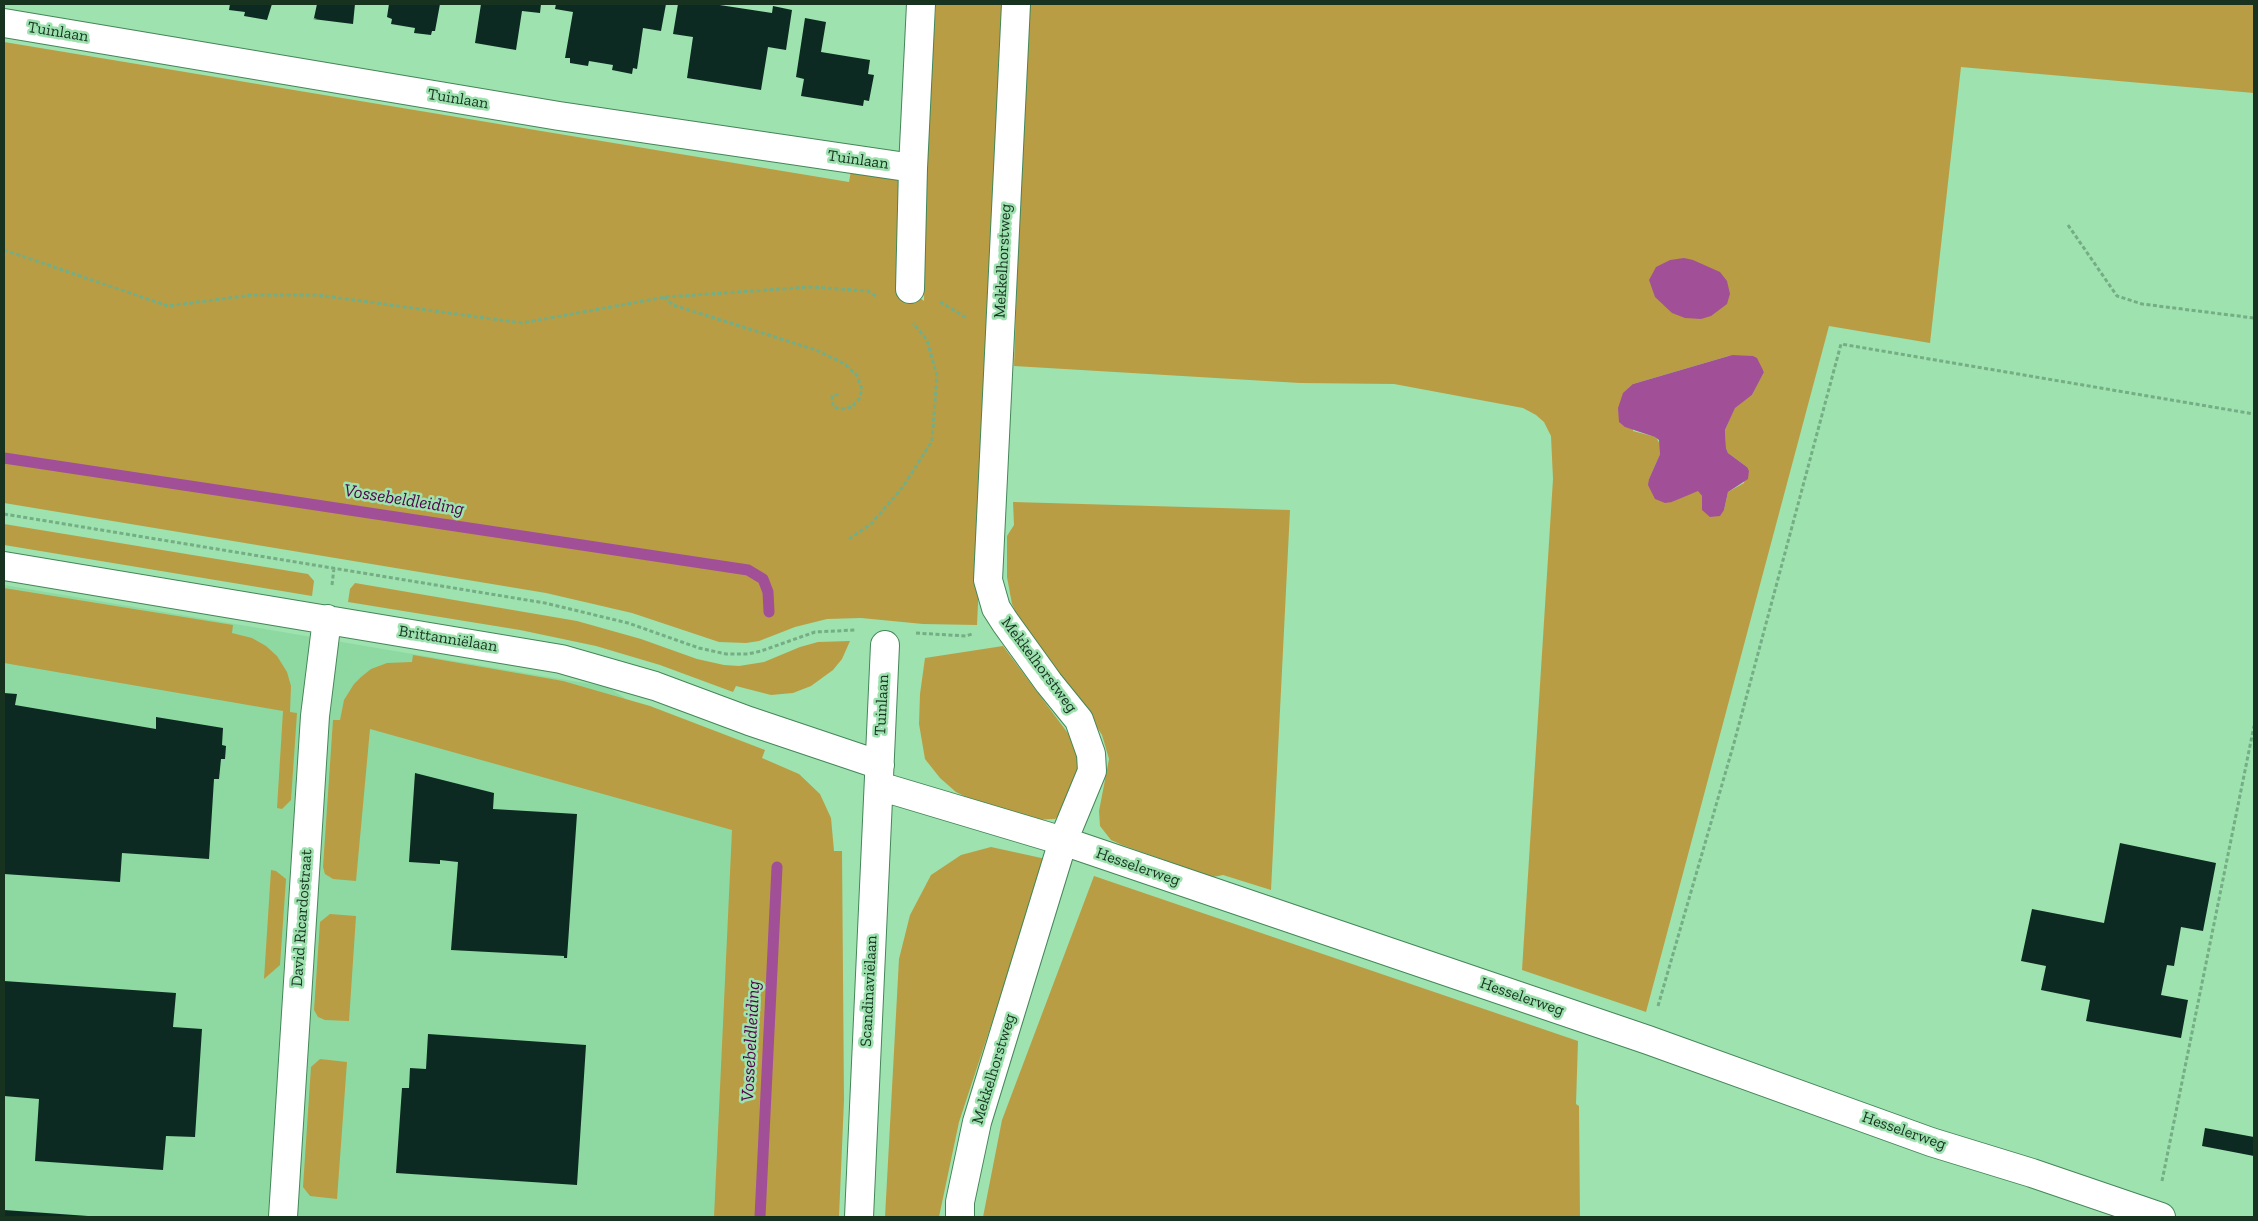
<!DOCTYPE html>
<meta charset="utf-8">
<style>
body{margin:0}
#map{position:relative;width:2258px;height:1221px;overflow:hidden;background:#9ee2af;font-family:"Zilla Slab",serif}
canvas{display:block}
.frame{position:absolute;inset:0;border:5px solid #173320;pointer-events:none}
</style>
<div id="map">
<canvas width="2258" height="1221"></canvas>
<div class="frame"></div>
</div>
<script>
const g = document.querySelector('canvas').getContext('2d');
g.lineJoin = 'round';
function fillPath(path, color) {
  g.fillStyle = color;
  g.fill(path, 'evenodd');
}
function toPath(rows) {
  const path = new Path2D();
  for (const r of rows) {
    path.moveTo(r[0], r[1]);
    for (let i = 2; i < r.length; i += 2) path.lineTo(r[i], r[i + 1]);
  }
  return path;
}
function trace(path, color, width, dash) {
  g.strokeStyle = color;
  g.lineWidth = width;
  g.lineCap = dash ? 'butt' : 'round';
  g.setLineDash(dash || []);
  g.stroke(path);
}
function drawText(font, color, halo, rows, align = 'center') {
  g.font = font + ' "Zilla Slab",serif';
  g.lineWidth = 5;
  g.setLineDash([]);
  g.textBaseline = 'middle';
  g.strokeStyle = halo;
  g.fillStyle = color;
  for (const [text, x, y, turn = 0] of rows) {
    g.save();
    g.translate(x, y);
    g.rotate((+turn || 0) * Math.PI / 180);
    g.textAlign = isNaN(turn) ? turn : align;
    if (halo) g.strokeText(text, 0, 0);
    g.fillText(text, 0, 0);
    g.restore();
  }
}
const built = toPath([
 [4,585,608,687,793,812,779,1217,4,1217]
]);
const green = toPath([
 [936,4,1006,4,977,625,923,624,861,618,827,619,795,627,759,641,746,643,719,642,632,613,546,593,4,503,4,458,366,512,4,453,4,42,849,182,851,171,893,177,904,182,912,292,924,301,926,159],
 [1027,4,2254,4,2254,93,1961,67,1930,343,1829,326,1646,1012,1522,970,1553,479,1551,436,1544,422,1536,415,1523,408,1394,384,1300,383,1014,366],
 [1732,355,1764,371,1752,395,1735,407,1725,430,1726,448,1728,453,1747,467,1744,483,1728,492,1724,510,1702,510,1702,496,1698,490,1672,502,1649,479,1660,454,1661,446,1656,437,1633,431,1633,384],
 [1013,502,1290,510,1271,890,1223,875,1213,877,1122,845,1111,840,1100,826,1099,811,1109,759,1102,735,1077,697,1024,630,1012,604,1007,577,1007,536,1014,525],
 [4,524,308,574,314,581,312,596,4,545],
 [355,583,577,621,641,639,697,659,724,665,739,666,764,662,800,647,818,642,850,641,842,659,833,670,811,686,793,693,771,695,736,686,733,692,660,665,596,646,520,630,348,602,350,589],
 [4,588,233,625,232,633,252,638,266,646,277,656,287,672,291,686,290,712,297,713,291,800,282,809,277,808,283,711,4,663],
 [1003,646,1070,736,1077,757,1077,789,1066,809,1055,819,1024,820,984,806,956,792,940,778,925,759,919,724,920,694,925,658],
 [413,655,563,681,650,706,765,750,762,758,799,774,820,794,831,818,834,851,842,851,844,1100,839,1217,714,1217,732,830,370,729,356,881,333,879,325,874,323,867,333,720,340,720,344,700,354,684,361,677,371,669,387,663,412,662],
 [991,847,1046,859,959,1122,939,1217,885,1217,899,959,910,915,931,875,961,855],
 [271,870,276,871,286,879,280,965,264,979],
 [1094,876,1578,1041,1576,1104,1579,1106,1580,1217,983,1217,1002,1120],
 [330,914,356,916,349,1021,325,1020,318,1017,314,1010,320,922],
 [320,1059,347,1062,337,1199,310,1196,303,1187,311,1067]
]);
const water = toPath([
 [1684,258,1693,260,1720,272,1727,281,1730,294,1727,304,1711,316,1701,319,1685,318,1672,313,1655,297,1649,280,1656,267,1670,260],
 [1732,355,1753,356,1757,358,1764,372,1752,395,1735,408,1725,430,1726,448,1728,453,1747,467,1749,471,1748,479,1728,492,1724,510,1720,516,1710,517,1702,510,1702,496,1698,491,1672,502,1665,503,1655,499,1648,485,1649,479,1660,454,1659,440,1655,437,1625,427,1619,422,1618,408,1623,393,1633,384]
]);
const stream = toPath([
 [4,458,748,570,763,579,768,592,769,612],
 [760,1217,777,867]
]);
const building = toPath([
 [230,4,272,4,267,20,244,16,245,12,229,10],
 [317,4,355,4,353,24,313,19,317,18,314,18],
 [389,4,440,4,435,31,432,31,431,35,414,33,415,28,391,24,392,19,387,17],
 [481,4,541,4,540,13,522,11,516,50,475,43],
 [556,4,666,4,661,31,643,28,637,69,633,68,632,74,612,70,613,65,589,61,588,66,570,63,570,58,565,58,573,12,555,9],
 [678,4,713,4,772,13,773,6,792,10,786,50,768,47,761,90,687,78,693,37,673,34],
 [805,18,826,22,821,52,870,60,868,74,874,75,869,101,864,100,863,106,801,96,804,79,796,77],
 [4,693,17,694,15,705,156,729,156,717,223,728,222,745,226,746,225,759,221,759,219,779,214,779,209,859,122,853,120,882,4,874],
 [415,773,494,793,493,809,577,814,567,958,564,958,564,956,451,950,458,862,440,860,440,864,409,862],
 [2120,843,2216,863,2203,931,2181,927,2174,966,2167,965,2161,995,2188,1000,2181,1038,2086,1021,2090,1000,2041,990,2046,966,2021,961,2032,909,2104,923],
 [4,981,176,993,173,1027,202,1029,195,1137,166,1136,163,1170,35,1161,39,1099,4,1096],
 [428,1034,586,1045,577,1185,396,1173,402,1088,409,1088,410,1068,426,1069],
 [2205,1128,2254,1137,2254,1156,2202,1146],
 [4,1210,88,1216,88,1217,4,1217]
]);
const path = toPath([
 [2068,225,2117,296,2142,304,2254,318],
 [4,250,168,306,252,295,317,295,522,323,666,297,810,287,868,291,876,296],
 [664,297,673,305,816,350,843,363,857,375,862,389,859,399,852,407,842,409,833,407,832,396,840,394],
 [940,302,967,318],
 [4,514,545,603,628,623,699,648,726,654,748,654,761,651,815,632,855,630],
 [849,539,871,524,903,487,932,441,937,376,927,340,913,323],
 [332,585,334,568],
 [916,633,966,636,972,634],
 [1658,1006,1734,743,1841,344,2254,414],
 [2162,1181,2254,726]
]);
const minor = toPath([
 [4,23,559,116,913,168,921,4],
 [910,289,913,168],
 [4,566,561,659,655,686,749,721,880,765],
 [879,786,1063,841,1648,1040,1931,1142,2032,1173,2161,1217],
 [283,1217,315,716,327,619],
 [859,1217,885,645],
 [960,1217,960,1202,977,1122,1063,841,1092,771,1091,754,1079,720,1049,683,1005,622,996,608,988,580,1016,4]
]);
const streetNames = [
 ["Tuinlaan",58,32,9],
 ["Tuinlaan",458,99,9],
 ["Tuinlaan",858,160,8],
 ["Mekkelhorstweg",1003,261,-87],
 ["Brittanniëlaan",448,639,9],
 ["Mekkelhorstweg",1039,665,53],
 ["Tuinlaan",882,705,-87],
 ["Hesselerweg",1138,867,19],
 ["David Ricardostraat",302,918,-86],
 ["Scandinaviëlaan",869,991,-87],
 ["Hesselerweg",1522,997,19],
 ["Mekkelhorstweg",994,1069,-73],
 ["Hesselerweg",1904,1131,19]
];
const waterNames = [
 ["Vossebeldleiding",404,500,9],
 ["Vossebeldleiding",751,1041,-87]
];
fillPath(built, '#8dd9a1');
fillPath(green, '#b99d44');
fillPath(water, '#a15098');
trace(stream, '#a15098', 11);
fillPath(building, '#0c2a21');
trace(minor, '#448658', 30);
trace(path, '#75ad84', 3, [4, 2.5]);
trace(minor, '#fff', 28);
drawText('16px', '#173320', '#9ee2af', streetNames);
drawText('italic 18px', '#53014d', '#9ee2af', waterNames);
</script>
